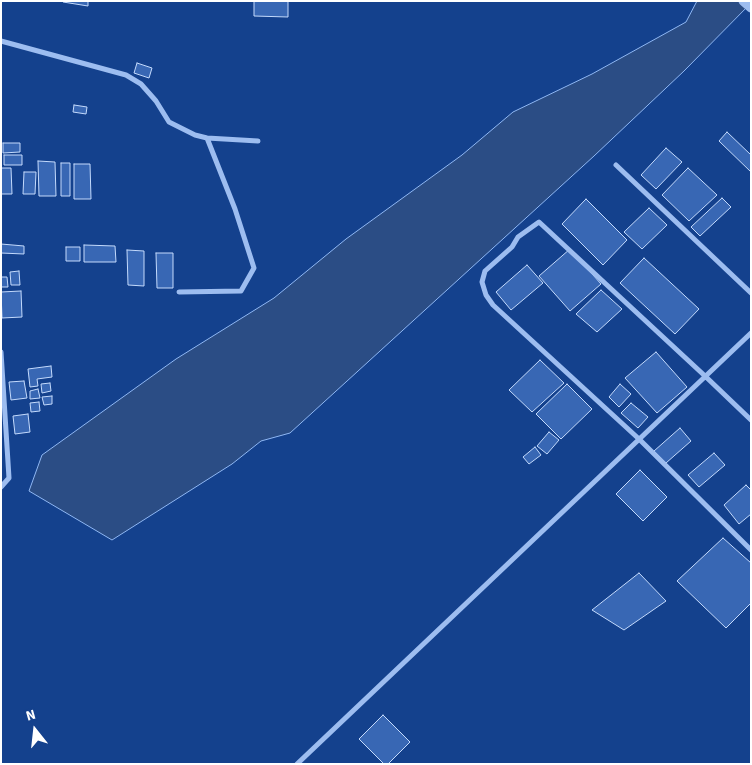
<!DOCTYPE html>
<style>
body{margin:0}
#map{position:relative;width:752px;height:765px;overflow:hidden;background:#14418d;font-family:"Source Sans 3",sans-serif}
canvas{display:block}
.frame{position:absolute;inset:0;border:2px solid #fff;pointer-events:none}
.north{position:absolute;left:10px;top:705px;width:50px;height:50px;-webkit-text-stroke:4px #14418d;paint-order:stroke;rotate:344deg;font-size:14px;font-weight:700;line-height:20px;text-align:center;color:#fff}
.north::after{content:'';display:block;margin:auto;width:18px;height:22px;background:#fff;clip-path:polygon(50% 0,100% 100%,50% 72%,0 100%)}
</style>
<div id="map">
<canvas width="752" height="765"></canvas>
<div class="frame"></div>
<div class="north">N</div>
</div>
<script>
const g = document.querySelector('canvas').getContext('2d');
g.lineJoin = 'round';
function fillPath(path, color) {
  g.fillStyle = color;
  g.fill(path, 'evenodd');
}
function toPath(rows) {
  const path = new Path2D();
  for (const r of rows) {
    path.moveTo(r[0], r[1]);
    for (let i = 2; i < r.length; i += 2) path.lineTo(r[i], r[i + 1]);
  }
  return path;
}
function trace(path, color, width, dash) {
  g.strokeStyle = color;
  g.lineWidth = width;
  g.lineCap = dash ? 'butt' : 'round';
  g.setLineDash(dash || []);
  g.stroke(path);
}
const water = toPath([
 [697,1,751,1,751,3,684,71,594,156,290,433,261,441,232,464,112,540,29,491,42,455,176,359,274,298,346,239,462,155,513,112,592,74,686,22,697,1]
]);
const building = toPath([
 [63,1,88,1,88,6,63,2,63,1],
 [254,1,288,1,288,17,254,16,254,1],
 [137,63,152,68,149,78,134,73,137,63],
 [74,105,87,107,86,114,73,112,74,105],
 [727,132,751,155,751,172,719,141,727,132],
 [3,143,20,143,20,152,3,153,3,143],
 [666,148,682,162,656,189,641,175,666,148],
 [4,155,22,155,22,165,4,165,4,155],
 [38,161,55,162,56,196,39,196,38,161],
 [61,163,70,163,70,196,61,196,61,163],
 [74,164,90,164,91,199,74,199,74,164],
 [1,168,11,168,12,194,1,194,1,168],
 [688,168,717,195,689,221,662,195,688,168],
 [24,172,36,172,35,194,23,194,24,172],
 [722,198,731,207,700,236,691,227,722,198],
 [586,199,627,240,603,265,562,224,586,199],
 [649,208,667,225,642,249,624,232,649,208],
 [1,244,24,246,24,254,1,253,1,244],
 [84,245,115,246,116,262,84,262,84,245],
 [66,247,80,247,80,261,66,261,66,247],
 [570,249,601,284,570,311,539,276,570,249],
 [127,250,144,251,144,286,128,285,127,250],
 [156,253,173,253,173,288,157,288,156,253],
 [644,258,699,309,675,334,620,283,644,258],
 [527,265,543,283,511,310,496,292,527,265],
 [19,271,20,285,11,285,10,272,19,271],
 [1,277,7,277,8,287,1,287,1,277],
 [601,290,622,309,597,332,576,314,601,290],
 [21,291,22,317,2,318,1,292,21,291],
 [656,352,687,387,657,413,625,378,656,352],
 [540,360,564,383,532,412,509,390,540,360],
 [51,366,52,377,37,379,38,386,30,387,28,369,51,366],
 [24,381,27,398,11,400,9,382,24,381],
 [50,383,51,391,42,393,41,384,50,383],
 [567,384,592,409,561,439,536,414,567,384],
 [620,384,631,394,619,407,609,397,620,384],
 [38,389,40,398,30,399,30,391,38,389],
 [52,396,52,404,44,405,42,397,52,396],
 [39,402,40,411,31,412,30,403,39,402],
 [631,403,648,417,638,428,621,413,631,403],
 [28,414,30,432,15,434,13,416,28,414],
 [680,428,691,441,666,463,654,451,680,428],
 [549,432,559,440,547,454,537,446,549,432],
 [535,447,541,455,529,464,523,457,535,447],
 [714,453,725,465,699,487,688,475,714,453],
 [640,470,667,497,643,521,616,494,640,470],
 [746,485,751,490,751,514,739,524,724,505,746,485],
 [723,538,751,563,751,603,726,628,677,581,723,538],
 [639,573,666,601,624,630,592,610,639,573],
 [383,715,410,742,388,764,384,764,359,739,383,715]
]);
const minor = toPath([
 [1,41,126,75,141,84,156,101,169,122,195,135,207,138,258,141],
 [616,165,751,293],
 [179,292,241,291,254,268,235,209,207,138],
 [1,352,9,478,1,487],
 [751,420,705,376,539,222,518,237,512,247,485,271,482,282,486,295,493,305,639,439,751,550],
 [297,764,751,333]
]);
const tertiary = toPath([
 [743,1,751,8]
]);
fillPath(water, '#2b4d85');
trace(water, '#8fb7f3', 1);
fillPath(building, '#3867b4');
trace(building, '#c4dafc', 1);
trace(minor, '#9dbdf0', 5);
trace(tertiary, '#9dbdf0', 9);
</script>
